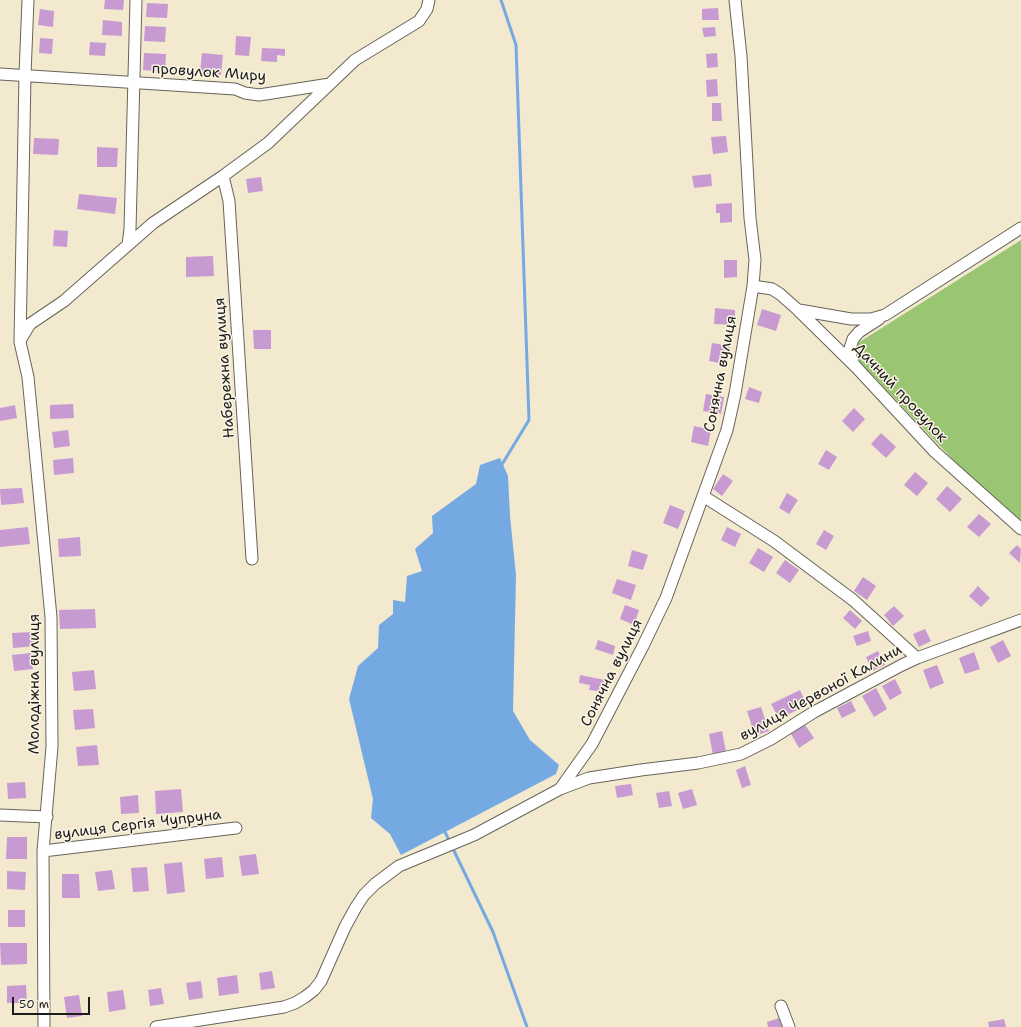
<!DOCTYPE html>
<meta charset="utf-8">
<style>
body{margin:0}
#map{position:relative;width:1021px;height:1027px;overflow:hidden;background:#f2e9ce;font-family:"Shantell Sans",sans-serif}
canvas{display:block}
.scale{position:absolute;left:12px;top:997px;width:78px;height:18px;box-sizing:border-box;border:2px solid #1c1c1c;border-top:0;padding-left:5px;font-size:12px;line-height:14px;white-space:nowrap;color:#1c1c1c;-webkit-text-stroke:3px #fcf5e5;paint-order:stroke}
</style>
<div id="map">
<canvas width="1021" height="1027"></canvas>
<div class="scale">50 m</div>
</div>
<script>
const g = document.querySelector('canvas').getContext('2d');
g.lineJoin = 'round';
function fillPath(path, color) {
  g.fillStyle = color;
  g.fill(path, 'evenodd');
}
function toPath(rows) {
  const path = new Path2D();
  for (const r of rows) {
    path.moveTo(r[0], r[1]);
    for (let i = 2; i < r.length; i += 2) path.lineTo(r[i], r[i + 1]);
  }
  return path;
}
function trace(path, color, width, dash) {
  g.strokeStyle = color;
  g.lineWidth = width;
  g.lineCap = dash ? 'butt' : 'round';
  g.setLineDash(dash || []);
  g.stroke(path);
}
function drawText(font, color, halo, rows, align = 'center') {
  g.font = font + ' "Shantell Sans",sans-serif';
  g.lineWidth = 3;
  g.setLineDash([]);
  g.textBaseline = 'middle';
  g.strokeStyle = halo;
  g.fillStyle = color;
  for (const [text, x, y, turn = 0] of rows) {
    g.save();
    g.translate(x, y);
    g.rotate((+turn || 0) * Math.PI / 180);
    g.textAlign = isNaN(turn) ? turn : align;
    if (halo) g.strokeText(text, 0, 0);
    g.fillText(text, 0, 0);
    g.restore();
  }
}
const green = toPath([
 [1021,240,1021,524,962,469,856,358,858,343]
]);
const water = toPath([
 [500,458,508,476,510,516,516,575,513,711,530,740,559,765,556,774,401,855,390,834,371,818,373,799,349,699,358,666,378,648,379,625,393,614,393,600,405,602,407,576,422,571,415,549,433,533,432,516,476,484,480,465]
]);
const stream = toPath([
 [501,0,516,45,529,420,501,466],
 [444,830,493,932,527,1027]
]);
const building = toPath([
 [105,0,124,0,123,10,104,9],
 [147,3,168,4,167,18,146,17],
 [718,8,719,20,702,20,702,9],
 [40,9,54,11,53,27,38,25],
 [103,20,122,22,122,36,102,35],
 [145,26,166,27,165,42,144,41],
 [715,27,716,36,704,37,702,28],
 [236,36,251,37,249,56,235,55],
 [40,38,53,39,52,54,39,53],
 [90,42,106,43,105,56,89,55],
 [262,48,285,49,285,56,277,55,277,62,261,61],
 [144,53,166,54,165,72,143,70],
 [202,53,223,55,221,75,200,73],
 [717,53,718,67,707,68,706,54],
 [717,79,718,96,707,97,706,80],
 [712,103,721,103,722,121,712,121],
 [726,136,728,152,713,154,711,137],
 [34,138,59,139,58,155,33,154],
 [97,147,118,148,117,167,97,167],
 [711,174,712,186,694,188,692,176],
 [261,177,263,191,248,193,246,179],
 [79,194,117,198,115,214,77,209],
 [732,203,732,222,720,223,720,213,716,213,716,204],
 [54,230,68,231,67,247,53,246],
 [213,256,214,276,186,277,186,257],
 [724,260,737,260,737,277,724,278],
 [715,308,735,310,735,325,714,324],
 [762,309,781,315,776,331,757,325],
 [253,330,271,330,271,349,254,349],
 [712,343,730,346,728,359,720,357,719,363,709,361],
 [749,387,762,392,759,403,745,399],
 [706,394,724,397,721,414,703,411],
 [73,404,74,418,50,419,50,405],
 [15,405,17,418,0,421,0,408],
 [854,408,865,419,853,432,842,421],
 [694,426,711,430,708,446,691,442],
 [68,430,70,446,54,448,52,432],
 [881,433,896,447,886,458,871,444],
 [826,450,837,457,829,470,818,464],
 [73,458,74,473,54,475,53,460],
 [915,472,928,483,917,496,904,485],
 [723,474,733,481,722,496,713,489],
 [947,486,962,499,950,512,936,499],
 [22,488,24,503,1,505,0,489],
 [787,493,798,500,789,514,779,508],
 [670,505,685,511,678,529,663,523],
 [979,514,991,524,979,537,967,527],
 [28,527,30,544,0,547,0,530],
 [727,527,741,534,735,547,721,540],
 [824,530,834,536,826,550,816,544],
 [80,537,81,556,59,557,58,539],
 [1017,545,1021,549,1020,563,1009,553],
 [758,548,773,557,764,572,749,563],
 [632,550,648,555,643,570,628,566],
 [785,560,799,570,790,583,776,573],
 [863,577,876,586,867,600,854,591],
 [617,579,636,585,631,600,612,593],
 [978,586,990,598,981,607,969,596],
 [625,605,639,610,634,625,620,619],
 [894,606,904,616,893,626,884,615],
 [95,609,96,628,60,629,59,610],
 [850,610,862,621,855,629,843,618],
 [925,629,931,641,919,647,913,634],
 [868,631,871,641,857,646,853,636],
 [34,632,35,646,13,648,12,633],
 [598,640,615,646,613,655,595,649],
 [1003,640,1011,656,998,663,990,647],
 [878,651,885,665,872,671,866,657],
 [974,652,980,669,965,674,959,658],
 [31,653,33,669,14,671,12,655],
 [937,665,944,683,930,689,923,670],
 [94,670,96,689,74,691,72,672],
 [580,675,605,680,603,692,589,690,590,685,579,683],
 [895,679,902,693,890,700,882,686],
 [876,688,887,709,874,717,862,696],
 [800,690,804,699,794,704,797,710,779,719,771,704],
 [851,701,856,711,842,718,837,708],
 [761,707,769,731,755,736,747,711],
 [93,709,95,728,75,730,73,710],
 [805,725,814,738,799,748,791,734],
 [722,731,726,752,713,755,709,734],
 [97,745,99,765,78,766,76,747],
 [745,766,751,785,742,788,736,770],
 [25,782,26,798,8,799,7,783],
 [631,784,633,795,617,798,615,786],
 [181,789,183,812,156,814,155,791],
 [692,789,697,805,683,809,678,793],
 [669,791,672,806,659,808,656,793],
 [138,795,139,813,121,814,120,797],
 [7,837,27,837,27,859,6,859],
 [256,854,259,874,242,876,239,856],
 [222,857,224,877,206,879,204,859],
 [182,862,185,892,167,894,164,864],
 [147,867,149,891,133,892,131,868],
 [112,870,115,889,98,891,95,872],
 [7,871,26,872,25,890,7,889],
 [62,874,79,874,80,898,62,898],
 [8,910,25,910,25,927,8,927],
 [0,943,27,943,27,964,1,965],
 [272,971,275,988,261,990,259,973],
 [237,975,239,993,219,996,217,978],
 [201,981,203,998,189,1000,186,983],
 [26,985,27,1003,7,1003,7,986],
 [161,988,164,1004,150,1006,148,990],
 [123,990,126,1009,109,1012,107,992],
 [79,995,82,1016,67,1018,64,997],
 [779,1018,782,1027,768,1027,767,1022],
 [1004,1019,1006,1027,989,1027,988,1022]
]);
const minor = toPath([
 [28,0,25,75,20,342,28,377,51,617,52,747,43,851,44,1027],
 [0,74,235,89,245,93,259,95,330,84],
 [223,176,229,201,252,559],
 [128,245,130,229,136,0],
 [753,286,772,289,780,294,798,310,856,367,935,452,1021,529],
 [799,310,851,319,871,319,885,315,1021,228],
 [21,339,30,324,64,301,153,223,223,176,268,143,355,60,419,21,427,9,429,0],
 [854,365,851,357,850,348,853,339,859,332,879,319],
 [703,496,774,541,853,600,917,658],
 [560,789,592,744,643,646,666,598,727,430,735,394,753,286,755,260,750,218,741,56,735,0],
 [0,815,47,817],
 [43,851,236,828],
 [781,1006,789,1027],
 [156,1027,284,1007,295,1003,305,997,314,990,321,981,345,927,356,907,364,895,375,884,399,866,474,835,560,789,589,778,641,770,698,763,741,754,771,739,814,712,902,665,917,658,1021,620]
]);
const streetNames = [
 ["провулок Миру",209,73,4],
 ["Набережна вулиця",225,368,-94],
 ["Сонячна вулиця",721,374,-79],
 ["Дачний провулок",900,393,47],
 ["Сонячна вулиця",612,673,-63],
 ["Молодіжна вулиця",35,684,-90],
 ["вулиця Червоної Калини",821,693,-29],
 ["вулиця Сергія Чупруна",138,825,-7]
];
fillPath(green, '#9ac573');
fillPath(water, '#75a9e2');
trace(stream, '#75a9e2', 3);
fillPath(building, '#c79bd2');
trace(minor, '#67645a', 13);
trace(minor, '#fff', 11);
drawText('15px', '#1c1c1c', '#fcf5e5', streetNames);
</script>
